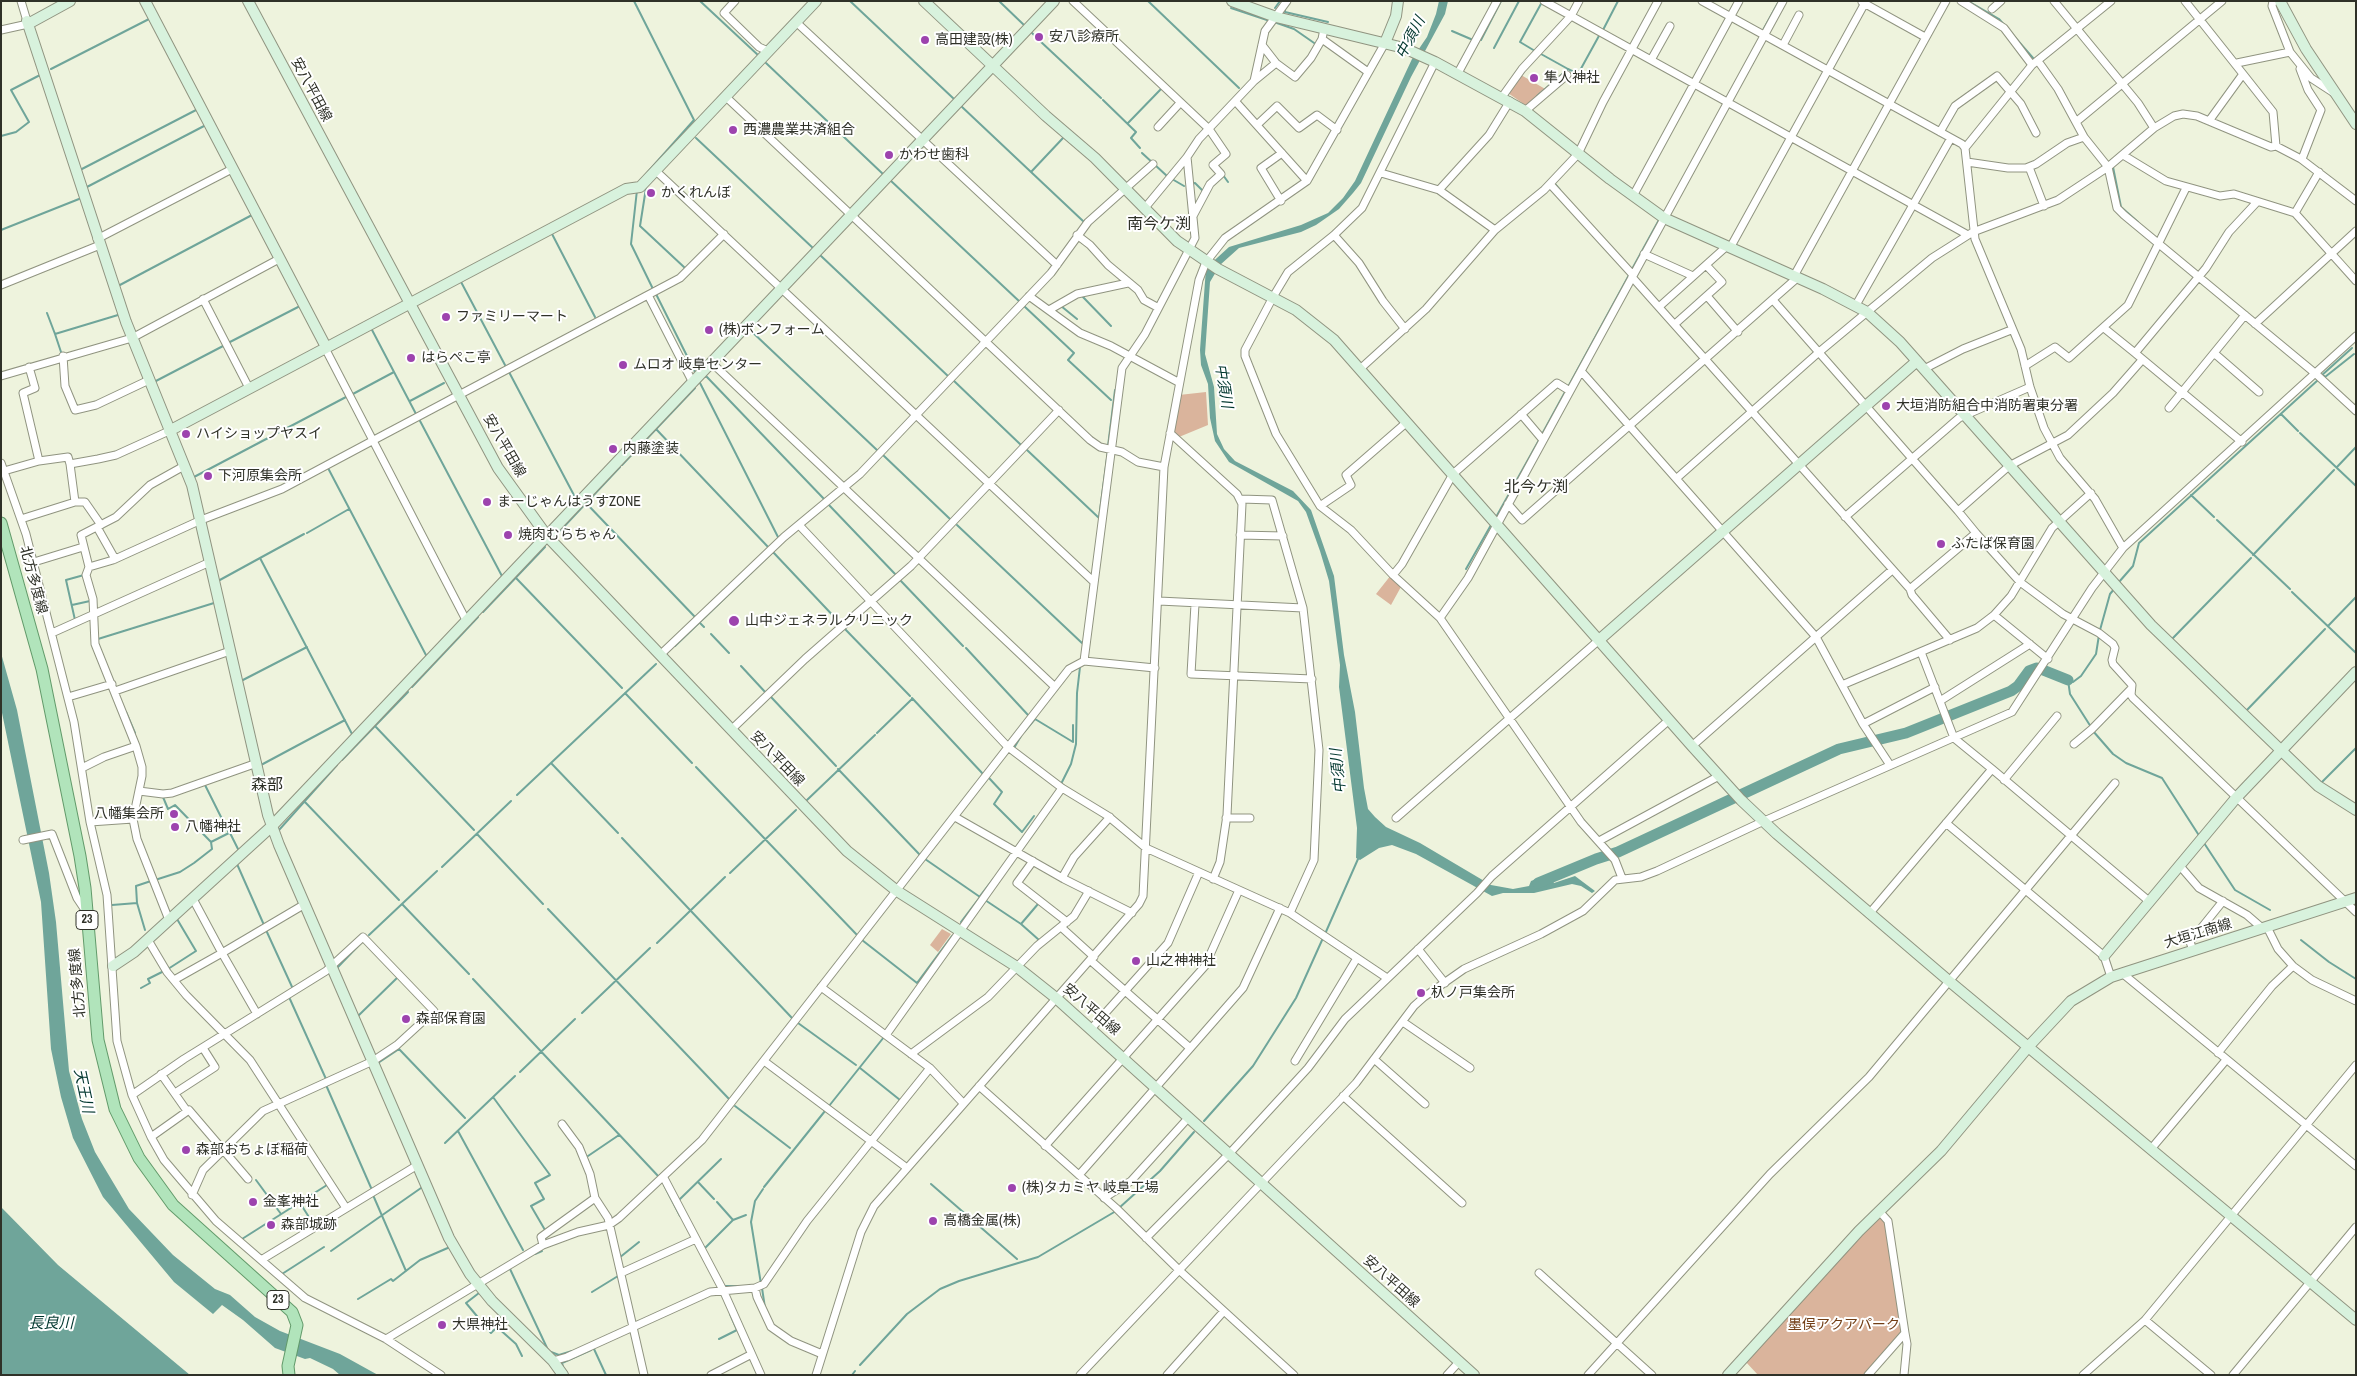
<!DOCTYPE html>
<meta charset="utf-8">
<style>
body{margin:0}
#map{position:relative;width:2357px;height:1376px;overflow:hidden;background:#eef3dd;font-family:"Archivo Narrow",sans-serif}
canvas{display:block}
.frame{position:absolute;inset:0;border:2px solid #2f3128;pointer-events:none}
</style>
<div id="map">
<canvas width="2357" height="1376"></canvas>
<div class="frame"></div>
</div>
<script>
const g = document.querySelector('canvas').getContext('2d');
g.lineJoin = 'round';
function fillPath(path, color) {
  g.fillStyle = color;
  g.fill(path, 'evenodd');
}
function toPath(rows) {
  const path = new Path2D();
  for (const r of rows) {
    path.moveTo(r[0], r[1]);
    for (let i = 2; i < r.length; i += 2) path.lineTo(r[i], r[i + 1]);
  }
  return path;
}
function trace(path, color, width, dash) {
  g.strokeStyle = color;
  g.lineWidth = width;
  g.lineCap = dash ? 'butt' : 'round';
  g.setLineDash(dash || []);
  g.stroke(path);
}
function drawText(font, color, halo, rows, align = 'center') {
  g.font = font + ' "Archivo Narrow","Noto Sans JP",sans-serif';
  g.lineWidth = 4;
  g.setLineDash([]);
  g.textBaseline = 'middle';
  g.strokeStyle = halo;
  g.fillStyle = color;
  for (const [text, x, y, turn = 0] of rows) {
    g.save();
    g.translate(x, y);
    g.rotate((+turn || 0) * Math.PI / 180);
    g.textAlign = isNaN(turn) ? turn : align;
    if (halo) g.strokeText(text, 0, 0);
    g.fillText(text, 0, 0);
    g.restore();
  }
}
const green = toPath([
 [1521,75,1547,90,1528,107,1508,93],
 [1206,392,1208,425,1179,437,1174,433,1179,395],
 [1391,575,1402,585,1391,605,1376,594],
 [942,929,951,934,938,952,930,945],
 [1877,1217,1881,1217,1886,1222,1901,1334,1864,1375,1758,1375,1745,1361]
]);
const water = toPath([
 [1439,1,1448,1,1445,14,1411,77,1361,183,1353,193,1339,209,1316,225,1301,232,1239,248,1220,265,1210,282,1205,354,1214,387,1217,434,1224,449,1235,461,1293,491,1311,510,1334,576,1344,655,1355,712,1364,788,1368,809,1375,817,1386,827,1420,843,1491,885,1513,889,1529,886,1531,881,1549,874,1554,883,1575,876,1595,891,1592,893,1581,886,1572,884,1534,893,1503,893,1492,896,1416,854,1392,845,1379,848,1360,860,1356,858,1357,828,1339,687,1340,665,1329,581,1320,551,1306,512,1298,501,1229,462,1215,441,1210,418,1208,384,1201,365,1200,350,1206,268,1229,247,1301,225,1328,213,1343,198,1355,181,1412,59,1427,37,1436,14],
 [1,653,17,710,49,873,56,922,69,1071,82,1119,95,1152,129,1209,173,1255,215,1289,230,1295,255,1317,280,1331,340,1354,378,1375,340,1375,333,1369,310,1358,305,1359,275,1348,243,1320,222,1305,213,1314,174,1282,103,1197,73,1138,61,1097,51,1049,41,902,1,708],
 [1,1207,58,1265,190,1375,1,1375]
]);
const stream = toPath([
 [634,1,694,120,638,183],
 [700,1,759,56],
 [850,1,954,99],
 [999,1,1025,26],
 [1148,1,1239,88],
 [1968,1,1999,19,2033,58],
 [1231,8,1267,20],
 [1275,8,1280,1],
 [1285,9,1285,12,1328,22],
 [1277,23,1294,29,1317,45],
 [1603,30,1618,1],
 [1030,31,1035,36],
 [1452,31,1473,40],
 [1762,32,1779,1],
 [1481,40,1501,1],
 [1040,41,1101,98],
 [1494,48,1519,1],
 [1535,51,1520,42,1542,2],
 [766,63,884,175],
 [51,69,151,18],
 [1568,69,1578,74,1600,34],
 [1537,96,1568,69,1541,54],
 [1103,100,1136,132,1131,138,1140,148],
 [961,106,1083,221],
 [1128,123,1161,89],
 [1,136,16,132,29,122,11,90,42,74],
 [696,138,814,249],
 [1142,153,1167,176],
 [2113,167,2121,207,2138,222],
 [80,170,198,109],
 [1031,172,1063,138],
 [1223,175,1228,182],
 [1172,179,1184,186],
 [890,180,1020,302],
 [1191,184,1195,183,1203,191],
 [1555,184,1560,190],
 [85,188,204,126],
 [646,188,640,226,685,268],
 [637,190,631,244,653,289],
 [1,230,79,199],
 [551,232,595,317],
 [820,255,949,377],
 [1631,271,1660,218],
 [460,280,505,365],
 [118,286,252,215],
 [656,294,696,374],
 [1082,296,1111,326],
 [1024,306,1074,353,1068,360,1111,400],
 [1061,306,1077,319],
 [47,313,55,334],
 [371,328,416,414],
 [749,329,878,451],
 [228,343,300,306],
 [62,355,55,334,118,315],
 [509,372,576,499],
 [2323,375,2325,377,2354,354],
 [2321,376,2352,348],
 [705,377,706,376,825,500],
 [953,380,1021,445],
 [699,381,779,539],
 [154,382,225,345],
 [1568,387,1629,275],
 [351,395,394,372],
 [410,401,444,383],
 [2281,414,2298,431],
 [419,419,503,578],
 [656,429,769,548],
 [2300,433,2356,486],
 [1541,436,1565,392],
 [1108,446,1115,390],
 [1027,450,1099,518],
 [883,455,950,519],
 [622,465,695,388],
 [2337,467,2356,447],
 [328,468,427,657],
 [194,477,346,397],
 [2191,495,2214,517],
 [586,503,695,617],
 [828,504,896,575],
 [1099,518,1108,451],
 [1495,519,1539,440],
 [2217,520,2290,589],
 [957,525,1083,644],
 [307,533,349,509],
 [558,533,620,467],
 [773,552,839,622],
 [2253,555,2334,470],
 [260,558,304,534],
 [1466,569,1491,525],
 [516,578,622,688],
 [900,580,963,646],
 [218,581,260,558,352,734],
 [2119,582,2133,566,2139,543,2318,380],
 [2292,592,2356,653],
 [72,605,90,601],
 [483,612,545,547],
 [75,620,66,580,84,575],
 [699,622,704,627],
 [2328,626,2356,597],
 [844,628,910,696],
 [2100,630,2110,594,2115,588],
 [711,634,729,653],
 [98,639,214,603],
 [2172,639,2251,558],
 [675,646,781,544],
 [966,648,1028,715],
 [741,666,766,693],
 [241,681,307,647],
 [412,687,478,617],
 [625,693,692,763],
 [771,697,836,766],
 [912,698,983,774],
 [2246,711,2325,629],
 [126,712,135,733],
 [375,726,474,830],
 [2091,727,2070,694,2068,680,2073,682,2081,676,2096,654,2099,635],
 [2093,731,2113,754,2126,763,2162,778,2200,837],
 [1024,732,1035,719,1073,742,1073,725],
 [877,733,912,699],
 [1014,748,1021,736],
 [342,760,408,692],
 [551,763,618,833],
 [261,765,345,720],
 [696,767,858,936],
 [838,769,920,855],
 [989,778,1002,792,994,804,1022,832,1034,816],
 [2321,783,2356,748],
 [1061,784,1071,764,1076,744,1077,693,1080,667],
 [517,795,656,664],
 [163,797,168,809,175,805,211,842],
 [807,800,875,735],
 [304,801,399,900],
 [279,830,337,765],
 [230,833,239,851],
 [477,834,543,904],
 [622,838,792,1018],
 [2204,843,2235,890,2270,910],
 [925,859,980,897,961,922],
 [237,864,264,925],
 [442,867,511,801],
 [730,873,796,810],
 [155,880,180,872,194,863,212,849,211,842,229,833,205,785],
 [980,896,994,878],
 [985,900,1021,924,1039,940,1037,942],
 [402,904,469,974],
 [112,905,137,903],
 [548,909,730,1100],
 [1021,924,1038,904],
 [145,930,137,903,136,886,151,881],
 [266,930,293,989],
 [1325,934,1358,859],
 [369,935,437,871],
 [862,940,917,983,952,936],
 [2301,940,2329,962,2356,979],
 [657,943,725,877],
 [337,968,361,943],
 [168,969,196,951,177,919],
 [473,979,659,1177],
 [141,988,150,983,148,979,164,971],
 [289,997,326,1079],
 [582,1013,650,948],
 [358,1016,398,977],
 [798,1023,856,1065],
 [378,1063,399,1049,465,1118],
 [860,1068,900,1100,893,1109],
 [520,1072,575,1019],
 [326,1085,372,1190],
 [493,1097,550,1175,535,1183,544,1199,531,1206,545,1230,544,1231],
 [735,1106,790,1148],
 [829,1106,884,1037],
 [1204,1121,1253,1066,1296,998,1323,938],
 [458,1131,523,1250],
 [445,1143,515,1076],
 [588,1156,619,1135],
 [256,1180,281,1214],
 [698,1182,714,1199],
 [931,1184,1017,1259],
 [664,1185,680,1216],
 [764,1187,825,1111],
 [373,1195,406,1271],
 [679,1200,721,1159],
 [717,1202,733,1220],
 [300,1203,314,1225],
 [1119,1208,1160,1171,1194,1132],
 [242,1239,327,1185,325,1182],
 [704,1249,733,1220,746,1215],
 [331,1251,421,1188],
 [535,1254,542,1251],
 [619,1258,639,1242],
 [510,1269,548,1350],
 [282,1274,324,1247],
 [761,1284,751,1222,755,1201,763,1189],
 [725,1286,739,1286],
 [762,1288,765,1308],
 [592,1292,618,1276],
 [479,1293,466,1303,491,1333,497,1327,516,1344,522,1356],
 [358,1299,391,1279,393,1281,420,1260,450,1247],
 [719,1339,737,1330,730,1314],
 [594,1349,606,1375],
 [551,1352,559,1355,572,1351],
 [860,1365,907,1314,940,1289,959,1281,1038,1257,1116,1211],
 [563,1367,562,1363,591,1350],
 [852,1375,855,1371]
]);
const river = toPath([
 [2043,670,2068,680],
 [1538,883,1596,859,1618,852,1839,749,1906,733,2011,691,2018,686,2029,671,2037,668]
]);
const street = toPath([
 [21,1,27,21],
 [735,1,724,13,759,47,768,51],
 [1073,1,1209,129,1226,154,1213,165,1221,174,1210,184,1193,216],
 [1544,1,1968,235],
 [1702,1,1962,144,1965,148,1975,239,2021,349,2030,387,2044,428,2060,458,2095,499,2123,548],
 [1961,1,2004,28,2032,65],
 [2054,1,2138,103,2154,128],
 [2185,1,2243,74,2209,121],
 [2273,1,2272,6,2290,52],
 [1862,2,1925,37],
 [1992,9,2001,1],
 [796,22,1057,265],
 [1,30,28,24],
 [1322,39,1368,72],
 [1262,45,1276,63,1295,77,1311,58,1322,39,1324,29],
 [1783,45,1799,15],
 [1651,60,1670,26],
 [2038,61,2058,89,2084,137],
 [1435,62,1362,208,1334,235,1288,272,1273,297,1245,350,1245,356,1276,434,1320,506,1351,530,1393,575,1440,618,1581,822,1615,860,1622,878],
 [2237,63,2290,52,2311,78,2334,93],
 [2300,69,2308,90,2321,110,2302,159],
 [1458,73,1497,1],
 [2243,74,2273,112,2276,146],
 [1254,81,1276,63],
 [725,96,1090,440,1100,447,1122,452,1138,462,1164,467],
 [1502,97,1522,69,1571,16,1579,1],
 [1236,102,1307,181],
 [1525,111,1567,75],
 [2076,122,2222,1],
 [1258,124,1277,106,1299,128,1317,115,1337,130],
 [1158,127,1180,103],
 [1940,132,1955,106,1997,76,2021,104,2036,133],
 [1965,148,2032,65,2111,1],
 [2123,155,2166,181,2220,196,2234,194,2295,213,2319,172],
 [1967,162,2008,168,2026,168,2036,164,2067,143,2084,137,2108,167,2117,208,2124,215,2316,374,2356,411],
 [2029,167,2044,206],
 [656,171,1094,582],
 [1381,173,1439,190,1495,230],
 [1550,184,1633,275],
 [1439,190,1489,135,1510,101],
 [1633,196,1739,1],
 [1281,201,1261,168,1282,153],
 [1144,209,1187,157],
 [2295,213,2356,281],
 [1077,235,1090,245,1108,265,1138,290,1144,300,1157,307],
 [1334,235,1359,263,1383,301,1405,329],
 [97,239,232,169],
 [1730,248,1866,1],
 [1644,254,1693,276],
 [1794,276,1946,1],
 [1632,277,1910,589,1912,595,1950,640],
 [1,285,100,245],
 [648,295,693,383],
 [1029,296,1080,333,1111,346,1178,382],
 [1707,296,1738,332],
 [203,299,249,388],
 [1773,300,1958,511],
 [1856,305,1951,138],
 [1660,306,1727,246],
 [1049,310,1077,294,1128,283],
 [1675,324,1722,282,1706,265],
 [2255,324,2356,231],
 [2104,328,2135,353],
 [325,348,467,622],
 [2214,353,2259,392],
 [63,356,65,386,75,410,96,405,149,380],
 [712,363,1055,687],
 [2025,366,2055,347,2069,358,2128,305,2186,188],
 [29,367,35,388,23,393,39,461],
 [1360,369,1426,309,1495,230,1544,190,1578,154,1603,102,1658,1],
 [1924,369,1963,349,2011,330],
 [1581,371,1816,637,1863,724,1890,765],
 [1,376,132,338,279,259],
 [2169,408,2245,315],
 [1521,414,1543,440],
 [1170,433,1237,494,1242,504,1227,815,1220,862,1213,879],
 [2242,442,2135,353,2206,268,2229,232,2257,202],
 [1,463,26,534,74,722,90,822,107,895,117,1041,132,1095,151,1137,164,1160,216,1221,305,1298,386,1339,441,1375],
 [70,464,75,502],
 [4,471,39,461,68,457,70,464,98,459,116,455,169,431],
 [1677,478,1818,353,1932,258,1973,232,2058,200,2108,167,2154,128,2174,116,2183,114,2197,116,2271,147,2276,146,2301,159,2356,201],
 [1241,499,1272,500,1303,608,1319,750,1314,860,1290,913],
 [1508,504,1522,520,1797,278],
 [1320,506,1351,485,1346,475,1407,422],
 [1845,517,1959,418,2030,387],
 [21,519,75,502,85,502,101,525],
 [799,525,1008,747,1062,788,1108,816,1146,848,1290,913,1387,978],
 [97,527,115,559],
 [1976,533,2020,582,2063,614,2099,633,2113,644,2115,648,2112,660,2113,664,2132,685,2131,695,2133,698,2356,912],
 [1240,535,1283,536],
 [34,562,83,547],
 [89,567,113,560,201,520,282,489,372,441,680,278,724,234],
 [1393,575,1402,564,1453,474,1557,383,1570,391],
 [1910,589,1976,533,1958,511,2009,466,2068,435,2113,393,2142,360],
 [1159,601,1303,608],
 [1195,604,1191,674,1312,679],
 [1994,615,2048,659],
 [1440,618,1468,578,1783,1],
 [52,633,210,562],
 [1921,652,1954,738,1992,769],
 [660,655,784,537,860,474,1051,273,1088,222,1153,164],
 [1084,661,1122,368,1145,334,1195,238,1187,157,1199,139,1254,81,1265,31,1287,1],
 [1842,685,1977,628,1994,615,2011,596,2052,528,2091,493],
 [115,691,230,651],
 [68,697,112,684],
 [1940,701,2030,644],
 [1863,724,1935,687],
 [731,730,805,659,911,566,1059,410],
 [2074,744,2092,729,2131,689],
 [1692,746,1892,570],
 [82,768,104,757,136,746],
 [2004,780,2057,716],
 [139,791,163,794,172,793,257,763],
 [955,817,1064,879,1132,913],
 [1226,818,1250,818],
 [1396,818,1599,640],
 [90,822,133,819],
 [1946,823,2104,956,2111,977],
 [23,840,52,834,77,898,85,910],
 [1599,841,1719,776],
 [1033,861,1017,883,1067,922],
 [2180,866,2199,888,2247,915,2262,928],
 [1062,878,1074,857,1110,817],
 [193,899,222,953,305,904],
 [1869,914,1992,769,2150,902],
 [169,920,137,839,133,819,142,776,142,767,136,746,95,644,93,599,86,575,89,567,81,535,116,517,150,485,184,466],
 [1061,927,1094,957],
 [2267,927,2278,949,2293,966,2312,980,2356,1001],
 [148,940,167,972,186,995,250,1060,346,1208],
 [1418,949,1445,983],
 [2193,950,2190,942,2223,901],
 [1090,960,1190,1048],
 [2122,973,2356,1166],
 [174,980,222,953,257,1014],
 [821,987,930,1068,963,1103],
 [1403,1022,1470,1068],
 [1091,1029,1168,943,1199,872],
 [886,1035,1062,788],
 [2218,1053,2272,986,2293,966],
 [911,1054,988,997,1037,946,1074,916,1089,891],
 [1374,1059,1425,1104],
 [764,1061,907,1168],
 [1295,1061,1357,958],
 [161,1074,187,1111],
 [979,1086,1116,1208,1179,1270,1294,1375],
 [175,1093,215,1067,203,1048],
 [132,1095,184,1059,326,971,363,937,434,1011,397,1045,373,1061,263,1111,203,1170,192,1195],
 [1343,1096,1462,1203],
 [562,1124,579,1147,590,1174,595,1198,608,1218,644,1375],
 [151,1137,189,1110,248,1179],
 [1045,1146,1205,966,1239,890],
 [2151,1149,2226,1060],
 [1079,1175,1243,988,1280,908],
 [664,1178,723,1290,761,1375],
 [1104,1198,1131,1181,1189,1117],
 [1146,1238,1229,1154,1308,1068,1345,1019,1477,893,1492,876,1669,720],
 [543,1245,541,1237,595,1198],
 [261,1260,416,1166],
 [621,1273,696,1239],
 [1539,1273,1652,1375],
 [755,1288,757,1297,771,1327,791,1341,822,1354],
 [2145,1320,2211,1375],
 [386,1339,543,1245,578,1232,609,1225,619,1218,702,1140,1069,669,1084,661,1155,668],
 [553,1361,567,1357,710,1292,755,1288,764,1284,807,1221,930,1068],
 [711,1375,750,1355],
 [816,1375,861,1232,874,1206,1139,904,1143,896,1164,467,1199,280,1206,262,1225,238,1307,181,1385,43],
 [1080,1375,1356,1083,1414,1006,1424,997,1464,969,1541,934,1583,911,1615,880,1641,877,1657,871,1764,821,2012,712,2092,588,2123,548,2356,336],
 [1167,1375,1224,1311],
 [1447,1375,1459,1362],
 [1588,1375,1770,1174,1869,1077,2115,783],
 [1868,1375,1905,1333,1888,1221,1879,1211],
 [1904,1375,1907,1344,1905,1333],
 [2083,1375,2145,1320,2356,1065],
 [2233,1375,2356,1227]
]);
const secondary = toPath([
 [145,1,326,347],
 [248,1,498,468,547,536,847,851,897,891,1017,967,1056,998,1474,1375],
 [924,1,1046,116,1095,158,1177,241,1218,269,1296,310,1334,340,1692,746,1741,800,1777,834,1949,981,2356,1320],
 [1232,1,1276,17,1404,48,1435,62,1525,111,1610,179,1664,218,1823,289,1867,312,1900,342,2151,625,2318,786,2356,810],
 [2280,1,2306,49,2356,124],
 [27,21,126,322,192,485,268,815,279,845,449,1238,470,1274,492,1301,553,1361,563,1375],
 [28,24,70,1],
 [1385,43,1396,16,1398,1],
 [169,431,626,189,640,187,816,1],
 [1599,640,1917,361],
 [2104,956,2236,798,2356,672],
 [113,966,134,952,272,826,1054,1],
 [1728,1375,1859,1231,1941,1151,2029,1046,2071,1001,2111,977,2356,898]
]);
const primary = toPath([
 [1,523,42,669,80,856,85,888,98,1040,115,1109,139,1158,173,1205,292,1312,297,1325,288,1366,289,1375]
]);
const markers = [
 [1039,37,5,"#9d43ae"],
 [925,40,5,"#9d43ae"],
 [1534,78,5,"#9d43ae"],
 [733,130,5,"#9d43ae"],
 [889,155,5,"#9d43ae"],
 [651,193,5,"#9d43ae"],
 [446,317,5,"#9d43ae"],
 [709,330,5,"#9d43ae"],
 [411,358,5,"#9d43ae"],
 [623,365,5,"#9d43ae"],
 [1886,406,5,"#9d43ae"],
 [186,434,5,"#9d43ae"],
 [613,449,5,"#9d43ae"],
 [208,476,5,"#9d43ae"],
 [487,502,5,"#9d43ae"],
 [508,535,5,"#9d43ae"],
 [1941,544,5,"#9d43ae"],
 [734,621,6,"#9d43ae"],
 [174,814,5,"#9d43ae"],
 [175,827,5,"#9d43ae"],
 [1136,961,5,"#9d43ae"],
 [1421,993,5,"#9d43ae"],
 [406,1019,5,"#9d43ae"],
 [186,1150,5,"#9d43ae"],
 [1012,1188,5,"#9d43ae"],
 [253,1202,5,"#9d43ae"],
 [933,1221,5,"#9d43ae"],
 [271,1225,5,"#9d43ae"],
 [442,1325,5,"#9d43ae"]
];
const shields = [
 [87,920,22],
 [278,1300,22]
];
const shieldNames = [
 ["23",87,920],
 ["23",278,1300]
];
const poiNames = [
 ["安八診療所",1049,37],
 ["高田建設(株)",935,40],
 ["隼人神社",1544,78],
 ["西濃農業共済組合",743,130],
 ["かわせ歯科",899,155],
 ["かくれんぼ",661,193],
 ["ファミリーマート",456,317],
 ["(株)ボンフォーム",719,330],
 ["はらぺこ亭",421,358],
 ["ムロオ 岐阜センター",633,365],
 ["大垣消防組合中消防署東分署",1896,406],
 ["ハイショップヤスイ",196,434],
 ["内藤塗装",623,449],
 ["下河原集会所",218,476],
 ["まーじゃんはうすZONE",497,502],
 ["焼肉むらちゃん",518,535],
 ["ふたば保育園",1951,544],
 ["山中ジェネラルクリニック",745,621],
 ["八幡集会所",164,814,"right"],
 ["八幡神社",185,827],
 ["山之神神社",1146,961],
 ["杁ノ戸集会所",1431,993],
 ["森部保育園",416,1019],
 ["森部おちょぼ稲荷",196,1150],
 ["(株)タカミヤ 岐阜工場",1022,1188],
 ["金峯神社",263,1202],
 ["高橋金属(株)",943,1221],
 ["森部城跡",281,1225],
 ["大県神社",452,1325]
];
const streetNames = [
 ["安八平田線",311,90,62],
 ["安八平田線",504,446,60],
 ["北方多度線",33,580,75],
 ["安八平田線",777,759,46],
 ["大垣江南線",2198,934,-17],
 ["北方多度線",78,983,-95],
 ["安八平田線",1091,1010,41],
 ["安八平田線",1391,1282,42]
];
const parkNames = [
 ["墨俣アクアパーク",1844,1325]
];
const waterNames = [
 ["中須川",1411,38,-62],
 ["中須川",1223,386,81],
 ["中須川",1339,771,-96],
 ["天王川",83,1091,78],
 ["長良川",51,1324]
];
const quarterNames = [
 ["南今ケ渕",1159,225],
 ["北今ケ渕",1536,488],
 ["森部",267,786]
];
fillPath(green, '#dab49c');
fillPath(water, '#6fa59a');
trace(stream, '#6fa59a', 2);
trace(river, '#6fa59a', 11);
trace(street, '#909480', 9);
trace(secondary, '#909480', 12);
trace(primary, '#629a6a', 13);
trace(street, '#fff', 7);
trace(secondary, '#d8f2dd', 10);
trace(primary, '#b1e4bb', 11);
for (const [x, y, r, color] of markers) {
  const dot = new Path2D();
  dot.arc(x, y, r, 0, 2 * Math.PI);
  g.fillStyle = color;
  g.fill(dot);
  trace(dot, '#fff', 2);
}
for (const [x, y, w] of shields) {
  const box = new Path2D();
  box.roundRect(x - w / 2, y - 9.5, w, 19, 4);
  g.fillStyle = '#fff';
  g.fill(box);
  trace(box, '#2f3128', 1);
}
drawText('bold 12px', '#2f3128', null, shieldNames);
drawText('14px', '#2f3128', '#fff', poiNames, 'left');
drawText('14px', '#2f3128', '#fff', streetNames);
drawText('14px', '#713d14', '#fff', parkNames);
drawText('italic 15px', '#00362e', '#fff', waterNames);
drawText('16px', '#2f3128', '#fff', quarterNames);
</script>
